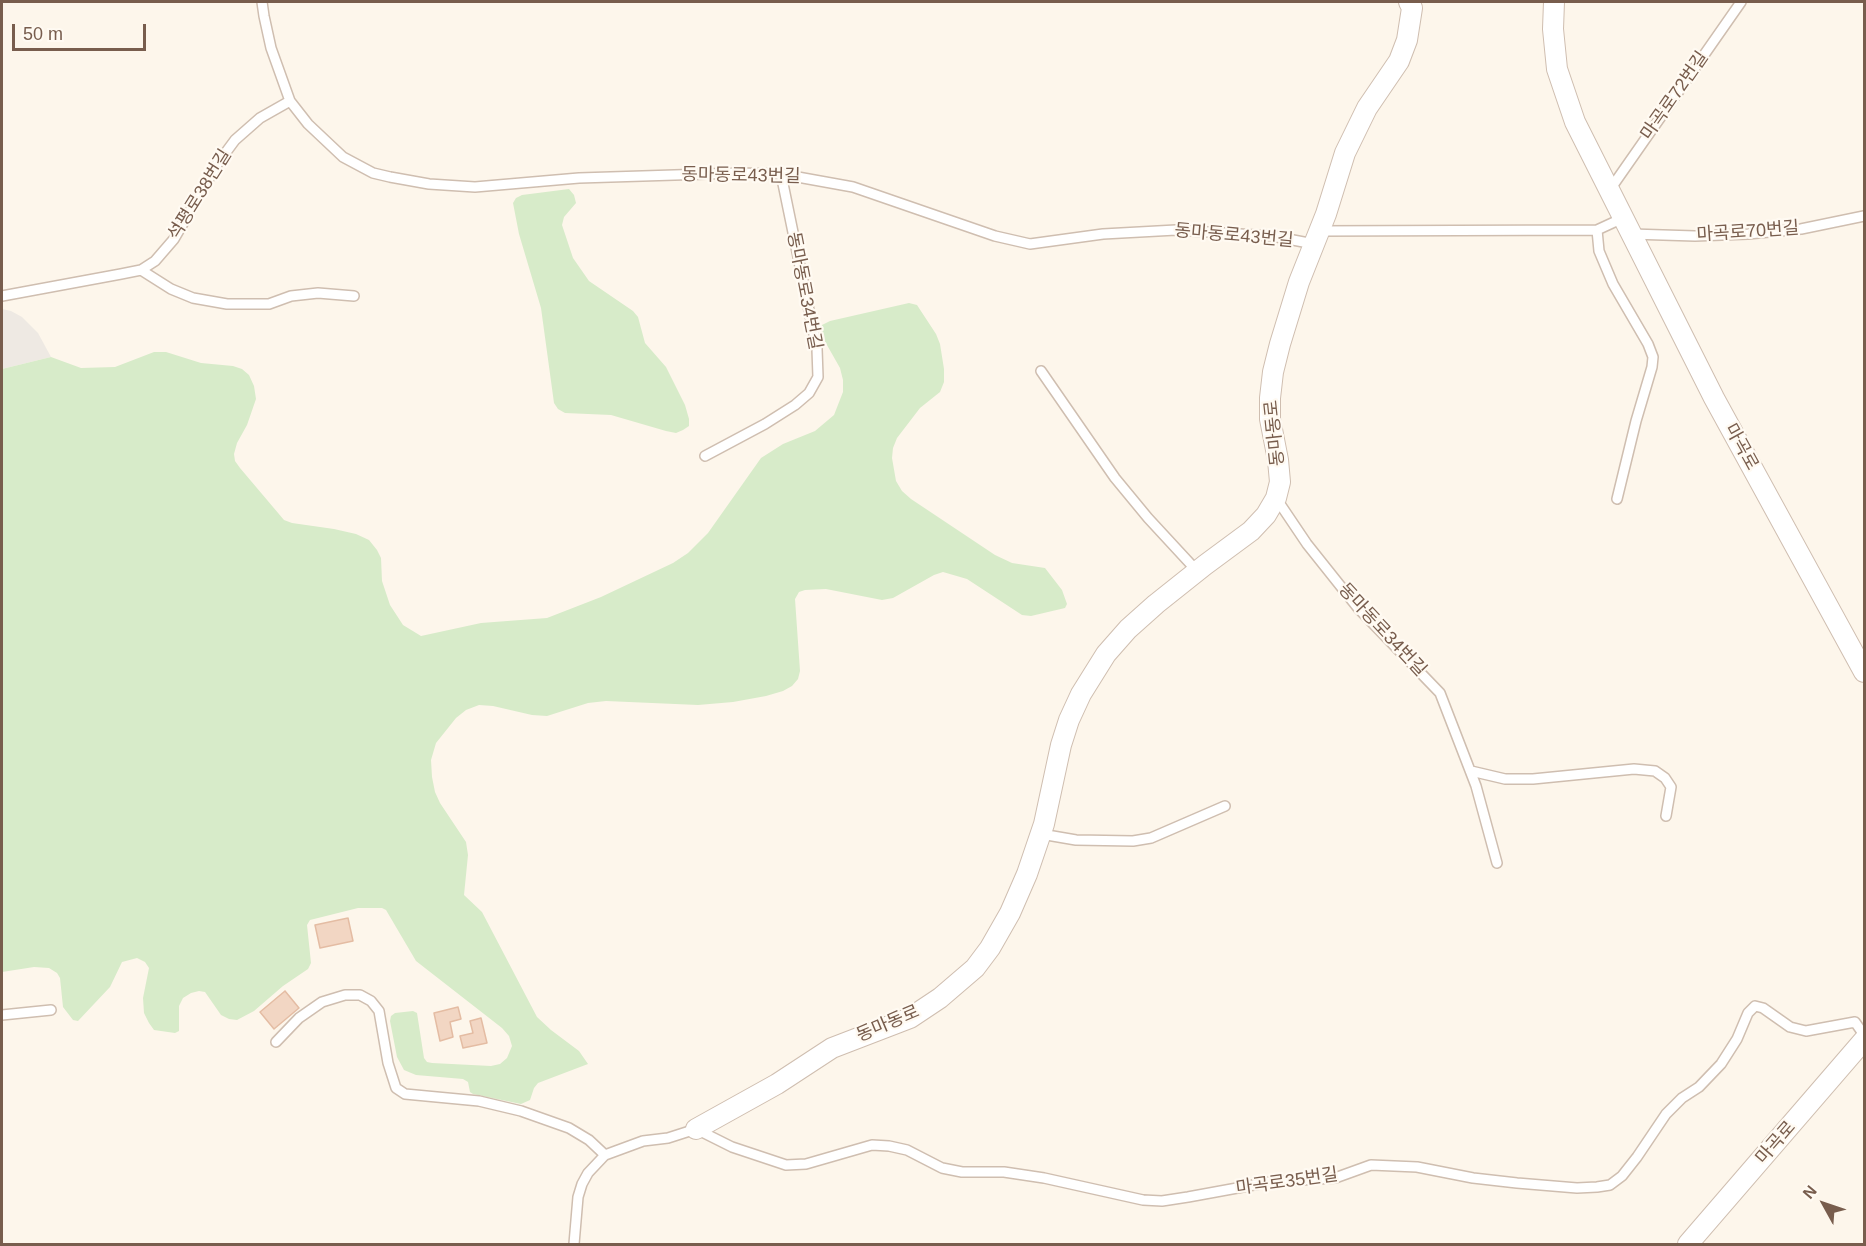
<!DOCTYPE html>
<meta charset="utf-8">
<style>
body{margin:0}
#map{position:relative;width:1866px;height:1246px;overflow:hidden;background:#fdf6eb;font-family:Helvetica,sans-serif}
canvas{display:block}
.frame{position:absolute;inset:0;border:3px solid #785d4d;pointer-events:none}
.north{position:absolute;left:1794px;top:1174px;width:60px;height:60px;-webkit-text-stroke:4px #fffaf2;paint-order:stroke;rotate:310deg;font-size:16px;font-weight:700;line-height:24px;text-align:center;color:#785d4d}
.north::after{content:'';display:block;margin:auto;width:21px;height:27px;background:#785d4d;clip-path:polygon(50% 0,100% 100%,50% 72%,0 100%)}
.scale{position:absolute;left:12px;top:24px;width:134px;height:27px;box-sizing:border-box;border:3px solid #785d4d;border-top:0;padding-left:8px;font-size:18px;line-height:21px;white-space:nowrap;color:#785d4d;-webkit-text-stroke:4px #fffaf2;paint-order:stroke}
</style>
<div id="map">
<canvas width="1866" height="1246"></canvas>
<div class="frame"></div>
<div class="north">N</div>
<div class="scale">50 m</div>
</div>
<script>
const g = document.querySelector('canvas').getContext('2d');
g.lineJoin = 'round';
function fillPath(path, color) {
  g.fillStyle = color;
  g.fill(path, 'evenodd');
}
function toPath(rows) {
  const path = new Path2D();
  for (const r of rows) {
    path.moveTo(r[0], r[1]);
    for (let i = 2; i < r.length; i += 2) path.lineTo(r[i], r[i + 1]);
  }
  return path;
}
function trace(path, color, width, dash) {
  g.strokeStyle = color;
  g.lineWidth = width;
  g.lineCap = dash ? 'butt' : 'round';
  g.setLineDash(dash || []);
  g.stroke(path);
}
function drawText(font, color, halo, rows, align = 'center') {
  g.font = font + ' Helvetica,"Noto Sans KR",sans-serif';
  g.lineWidth = 4.5;
  g.setLineDash([]);
  g.textBaseline = 'middle';
  g.strokeStyle = halo;
  g.fillStyle = color;
  for (const [text, x, y, turn = 0] of rows) {
    g.save();
    g.translate(x, y);
    g.rotate((+turn || 0) * Math.PI / 180);
    g.textAlign = isNaN(turn) ? turn : align;
    if (halo) g.strokeText(text, 0, 0);
    g.fillText(text, 0, 0);
    g.restore();
  }
}
const industrial = toPath([
 [2,309,11,311,22,317,38,333,51,357,2,369]
]);
const green = toPath([
 [569,189,574,195,576,203,564,217,562,225,573,258,589,281,633,311,638,317,645,343,666,367,685,405,689,419,689,426,683,430,676,433,666,431,611,415,565,413,558,409,554,403,541,308,519,234,513,203,516,198,522,195],
 [909,303,917,305,936,334,940,344,944,369,944,382,940,392,920,408,897,438,893,448,892,458,896,481,902,491,911,499,995,555,1012,563,1045,568,1062,590,1067,604,1065,608,1031,616,1022,615,967,579,943,572,934,575,893,598,882,600,826,589,805,590,799,592,795,599,800,671,798,679,792,686,783,691,766,696,733,702,698,705,606,701,588,703,547,716,532,715,493,706,479,705,466,710,456,718,436,743,431,760,432,777,435,792,440,803,466,842,468,855,464,895,482,912,537,1017,551,1030,579,1051,588,1064,538,1083,534,1088,530,1100,521,1104,473,1094,470,1092,468,1082,463,1079,416,1075,404,1070,397,1057,390,1021,391,1016,395,1013,413,1011,417,1013,424,1058,427,1062,432,1063,491,1066,500,1064,507,1058,512,1046,509,1036,502,1028,416,961,386,910,382,908,358,908,310,920,307,925,311,963,308,969,283,986,254,1011,237,1020,229,1019,221,1015,205,992,199,991,191,993,183,998,179,1006,179,1031,175,1033,154,1030,149,1023,144,1013,143,998,149,968,145,962,137,958,122,962,110,987,78,1021,73,1020,63,1007,60,978,57,973,49,968,34,967,2,972,2,369,51,357,81,368,115,367,154,352,166,352,201,363,233,366,242,369,249,375,254,386,256,399,247,425,237,443,234,454,235,461,240,468,284,520,292,523,334,529,356,534,369,540,377,550,381,558,382,581,390,605,403,625,421,636,481,623,547,618,601,597,673,563,688,553,708,533,761,458,783,444,815,431,834,415,843,392,843,380,840,368,823,338,820,328,822,325,830,321]
]);
const building = toPath([
 [348,918,353,941,320,948,315,925,348,918],
 [285,991,299,1008,274,1029,260,1012,285,991],
 [458,1007,461,1019,450,1022,453,1037,440,1041,434,1013,458,1007],
 [481,1018,487,1043,463,1048,460,1036,473,1033,470,1021,481,1018]
]);
const service = toPath([
 [262,2,264,16,271,48,290,101,308,124,343,157,373,173,390,177,429,184,475,187,579,178,738,173,781,174,853,187,995,236,1030,244,1103,234,1176,230,1272,236,1314,244],
 [1609,191,1741,2],
 [1319,231,1597,230],
 [1631,234,1695,236,1748,234,1801,229,1864,216],
 [141,270,171,289,193,298,227,304,269,304,291,296,318,293,354,296],
 [2,296,121,274,141,270,155,261,174,239,218,163,235,140,260,118,290,101],
 [1041,371,1115,478,1148,518,1197,571],
 [705,456,765,424,795,405,809,393,818,377,817,349,781,174],
 [1276,498,1307,544,1358,608,1440,693,1476,786,1497,863],
 [1617,499,1636,421,1652,367,1653,357,1648,344,1613,284,1599,251,1597,230,1623,218],
 [1471,771,1505,779,1533,779,1634,769,1655,771,1665,778,1671,787,1666,816],
 [1041,834,1076,840,1133,841,1151,838,1225,806],
 [2,1015,51,1010],
 [276,1042,299,1018,322,1002,345,995,360,995,371,1001,379,1011,388,1063,396,1088,405,1094,479,1101,521,1111,569,1128,589,1140,605,1155],
 [574,1244,578,1197,582,1184,588,1173,605,1155,643,1141,668,1138,696,1129,732,1147,786,1165,806,1164,872,1145,889,1146,907,1150,942,1168,962,1172,1004,1172,1044,1178,1143,1200,1162,1201,1188,1197,1270,1182,1335,1178,1371,1165,1417,1167,1473,1178,1517,1183,1577,1188,1597,1187,1610,1185,1622,1176,1637,1157,1666,1114,1682,1098,1699,1087,1721,1064,1737,1039,1748,1013,1755,1006,1763,1008,1790,1027,1806,1031,1855,1022,1864,1035]
]);
const minor = toPath([
 [1554,2,1553,29,1557,69,1575,122,1714,398,1864,672],
 [696,1129,777,1084,832,1048,910,1018,940,998,975,968,990,948,1010,913,1027,874,1044,824,1061,745,1069,720,1081,694,1106,654,1128,629,1156,604,1205,565,1251,531,1266,515,1276,498,1280,482,1278,460,1270,419,1270,398,1273,372,1280,344,1299,282,1326,214,1345,153,1367,108,1399,61,1407,40,1412,8,1409,2],
 [1688,1244,1864,1040]
]);
const streetNames = [
 ["마곡로72번길",1675,96,-55],
 ["동마동로43번길",741,176,1],
 ["석평로38번길",200,195,-58],
 ["마곡로70번길",1748,232,-4],
 ["동마동로43번길",1234,236,5],
 ["동마동로34번길",804,291,79],
 ["동마동로",1275,433,-96],
 ["마곡로",1741,447,61],
 ["동마동로34번길",1382,630,47],
 ["동마동로",888,1024,-23],
 ["마곡로",1776,1143,-49],
 ["마곡로35번길",1287,1182,-8]
];
fillPath(industrial, '#eee9e3');
fillPath(green, '#d7ebc9');
fillPath(building, '#f2d6c3');
trace(building, '#e4bca3', 1.5);
trace(service, '#cfbeb0', 12);
trace(minor, '#cfbeb0', 22);
trace(service, '#fff', 9);
trace(minor, '#fff', 20);
drawText('18px', '#785d4d', '#fffaf2', streetNames);
</script>
